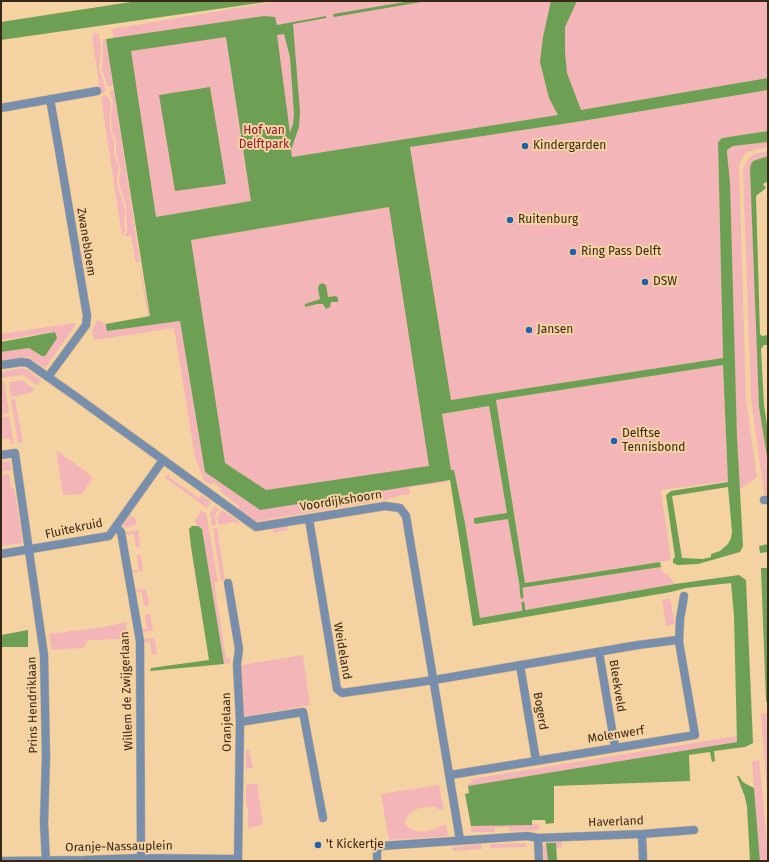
<!DOCTYPE html>
<style>
body{margin:0}
#map{position:relative;width:769px;height:862px;overflow:hidden;background:#f5d2a1;font-family:"Fira Sans",sans-serif}
canvas{display:block}
.frame{position:absolute;inset:0;border:2px solid #372916;pointer-events:none}
</style>
<div id="map">
<canvas width="769" height="862"></canvas>
<div class="frame"></div>
</div>
<script>
const g = document.querySelector('canvas').getContext('2d');
g.lineJoin = 'round';
function fillPath(path, color) {
  g.fillStyle = color;
  g.fill(path, 'evenodd');
}
function toPath(rows) {
  const path = new Path2D();
  for (const r of rows) {
    path.moveTo(r[0], r[1]);
    for (let i = 2; i < r.length; i += 2) path.lineTo(r[i], r[i + 1]);
  }
  return path;
}
function trace(path, color, width, dash) {
  g.strokeStyle = color;
  g.lineWidth = width;
  g.lineCap = dash ? 'butt' : 'round';
  g.setLineDash(dash || []);
  g.stroke(path);
}
function drawText(font, color, halo, rows, align = 'center') {
  g.font = font + ' "Fira Sans",sans-serif';
  g.lineWidth = 4;
  g.setLineDash([]);
  g.textBaseline = 'middle';
  g.strokeStyle = halo;
  g.fillStyle = color;
  for (const [text, x, y, turn = 0] of rows) {
    g.save();
    g.translate(x, y);
    g.rotate((+turn || 0) * Math.PI / 180);
    g.textAlign = isNaN(turn) ? turn : align;
    if (halo) g.strokeText(text, 0, 0);
    g.fillText(text, 0, 0);
    g.restore();
  }
}
const green = toPath([
 [278,1,768,1,768,84,396,143,433,376,447,482,409,487,410,494,401,495,385,500,258,521,251,520,237,510,239,506,220,491,222,489,213,482,211,485,204,480,195,457,174,328,94,340,92,330,98,320,106,324,108,331,180,321,205,472,260,510,263,505,209,466,186,304,158,308,112,29],
 [93,33,98,33,99,35,101,49,99,69,106,90,103,93,101,93,99,84,92,37,94,36],
 [103,39,106,39,114,86,108,87,102,70],
 [114,90,140,262,136,263,131,236,125,236,127,230,126,206,120,187,119,178,121,170,116,153,116,140,112,132,111,116,113,102,109,91],
 [768,90,768,131,722,138,718,142,723,358,451,401,410,147,576,122],
 [105,95,107,96,111,103,109,123,114,144,114,154,119,168,117,178,118,187,125,209,124,217,125,230,122,236,101,98],
 [768,142,768,147,748,152,744,155,739,165,746,399,757,477,739,490,734,362,734,326,727,153,727,150,733,146],
 [768,151,768,156,753,161,751,164,750,169,759,407,768,463,767,496,764,494,751,398,743,171,745,164,750,157,754,154],
 [140,270,141,270,150,316,148,316],
 [75,323,75,326,45,368,28,357,1,361,1,352,29,348,42,356,55,332,1,340,1,334],
 [723,365,728,481,661,490,671,560,525,583,496,400],
 [22,368,26,369,41,380,37,385,23,375,2,378,1,372],
 [22,380,34,389,31,393,11,397,9,382],
 [4,382,9,413,1,414,1,383],
 [15,399,23,443,18,443,11,400],
 [489,406,507,514,474,518,474,522,475,524,508,519,520,588,661,567,661,571,668,575,675,584,480,618,465,523,454,470,451,470,441,415],
 [9,416,14,444,11,444,10,439,3,439,1,426,1,418],
 [56,450,90,475,93,478,82,494,63,495],
 [10,461,11,471,1,471,1,462],
 [169,473,169,477,199,498,201,495,211,502,207,508,165,478],
 [9,474,11,488,14,488,23,543,1,546,1,475],
 [215,506,219,509,215,515,216,525,212,526,210,513],
 [201,510,206,513,218,582,214,582,226,658,230,658,230,663,224,664,202,529,198,526,195,521],
 [222,510,239,522,238,524,234,522,219,525,217,517],
 [130,515,136,519,136,525,124,528,123,524],
 [287,526,288,530,273,533,273,529],
 [217,528,225,581,221,581,213,529],
 [138,530,140,547,136,547,134,534,126,535,126,532],
 [137,555,141,555,143,571,131,573,131,571,139,570],
 [146,589,149,605,144,606,142,592,135,592,134,590],
 [670,598,675,624,666,626,662,600],
 [150,614,153,631,141,632,140,629,147,628,145,615],
 [126,622,127,639,88,640,83,648,52,650,49,634,104,627],
 [154,638,157,654,152,655,150,642,143,643,142,639],
 [303,655,310,705,243,717,242,665],
 [768,713,768,803,761,714],
 [737,736,737,742,688,751,468,786,467,784,472,783,471,779],
 [246,750,249,750,253,768,246,769],
 [759,760,764,809,768,861,760,861,752,761],
 [257,783,263,825,248,828,248,808,246,806,246,785],
 [439,785,444,811,434,807,426,807,416,809,409,814,406,818,405,823,408,827,413,830,420,832,436,829,446,823,448,836,389,840,381,794],
 [539,824,540,830,510,831,509,827,495,828,495,832,471,832,471,826],
 [548,840,562,840,562,848,556,848,556,843,546,843,548,861,544,861,543,846],
 [526,843,527,847,490,848,490,844],
 [481,844,482,849,453,851,453,847]
]);
const water = toPath([
 [137,1,273,1,1,40,1,22],
 [411,1,427,1,334,17,333,14],
 [551,1,577,1,565,27,565,52,567,73,581,110,768,78,768,90,576,122,410,147,451,400,723,358,718,142,722,138,768,131,768,142,733,146,727,150,727,153,730,183,737,437,743,546,740,552,698,564,678,565,673,563,673,559,675,557,666,495,671,491,728,482,723,365,496,400,525,583,660,562,661,567,520,588,508,519,475,524,474,522,474,518,507,513,489,406,442,414,451,470,454,470,465,523,480,618,675,584,739,575,746,580,753,743,745,747,714,751,715,761,712,762,710,752,689,755,690,781,554,786,554,823,546,824,545,820,532,820,532,825,471,826,465,794,469,793,468,786,737,742,734,616,731,583,686,588,671,592,473,626,450,480,260,510,205,472,180,321,107,331,106,327,106,324,150,316,106,39,264,16,275,17,277,25,326,16,326,18,293,24,300,112,299,127,291,150,292,157,558,115,549,98,540,62,543,37],
 [284,34,290,57,294,114,293,124,290,133,277,35],
 [226,37,251,201,156,217,131,51],
 [389,207,429,466,266,490,225,463,191,240],
 [728,487,732,532,731,538,728,544,720,551,711,554,711,557,703,559,682,558,672,496],
 [210,87,226,184,175,191,159,95],
 [768,156,768,181,763,184,766,188,756,196,760,334,762,336,768,335,768,345,764,345,761,349,764,405,768,431,768,463,759,407,750,169,751,164,753,161],
 [322,283,326,285,328,297,336,296,338,298,338,302,331,302,330,307,326,309,323,304,317,304,305,307,305,304,320,299,318,289,319,285],
 [55,332,57,338,45,356,42,356,29,348,1,352,1,342],
 [192,526,198,526,202,529,224,664,150,671,151,668,209,660,191,547,189,529],
 [768,544,768,552,760,553,759,546],
 [761,568,767,568,768,589,768,702,766,702],
 [28,630,28,647,1,647,1,635],
 [737,776,739,776,742,781,746,784,754,788,760,861,750,861,747,807,745,797],
 [546,843,556,843,557,861,548,861]
]);
const stream = toPath([
 [521,588,522,597],
 [523,603,524,613]
]);
const street = toPath([
 [1,108,97,91],
 [1,365,22,362,28,363,75,396,256,527,385,506,400,508,406,516,460,840],
 [48,377,86,325,87,316,59,150,50,99],
 [1,455,15,453,44,655,46,756,44,823,46,861],
 [764,500,768,500],
 [309,519,337,689,342,693,434,680,638,645,677,640,679,642,695,735,450,775],
 [116,527,121,532,140,641,141,858],
 [1,554,109,536,163,460],
 [228,583,239,649,237,664,240,722,238,859],
 [679,642,680,619,684,596],
 [599,652,615,747],
 [520,665,536,760],
 [240,722,303,712,323,818],
 [642,834,643,861],
 [538,838,539,861],
 [1,861,84,860,141,858,238,859],
 [377,861,377,850,381,846,527,836,538,838,642,834,694,830]
]);
const markers = [
 [525,146,4,"#2161b2"],
 [510,220,4,"#2161b2"],
 [573,252,4,"#2161b2"],
 [645,282,4,"#2161b2"],
 [529,330,4,"#2161b2"],
 [614,441,4,"#2161b2"],
 [318,845,4,"#2161b2"]
];
const parkNames = [
 ["Hof van",264,131],
 ["Delftpark",264,145]
];
const poiNames = [
 ["Kindergarden",533,146],
 ["Ruitenburg",518,220],
 ["Ring Pass Delft",581,252],
 ["DSW",653,282],
 ["Jansen",537,330],
 ["Delftse",622,434],
 ["Tennisbond",622,448],
 ["'t Kickertje",326,845]
];
const streetNames = [
 ["Zwanebloem",86,242,81],
 ["Voordijkshoorn",341,501,-9],
 ["Fluitekruid",74,529,-12],
 ["Weideland",342,651,80],
 ["Bleekveld",617,686,81],
 ["Willem de Zwijgerlaan",127,691,-92],
 ["Prins Hendriklaan",33,705,-91],
 ["Bogerd",540,711,80],
 ["Oranjelaan",227,722,-91],
 ["Molenwerf",616,735,-9],
 ["Haverland",616,822,-2],
 ["Oranje-Nassauplein",119,847,-1]
];
fillPath(green, '#f3b5b7');
fillPath(water, '#6da055');
trace(stream, '#6da055', 3);
trace(street, '#cfb085', 9);
trace(street, '#778eac', 8);
for (const [x, y, r, color] of markers) {
  const dot = new Path2D();
  dot.arc(x, y, r, 0, 2 * Math.PI);
  g.fillStyle = color;
  g.fill(dot);
  trace(dot, '#f5d2a1', 1.5);
}
drawText('12px', '#8d1a30', '#f5d2a1', parkNames);
drawText('12px', '#372916', '#f5d2a1', poiNames, 'left');
drawText('12px', '#372916', '#f5d2a1', streetNames);
</script>
